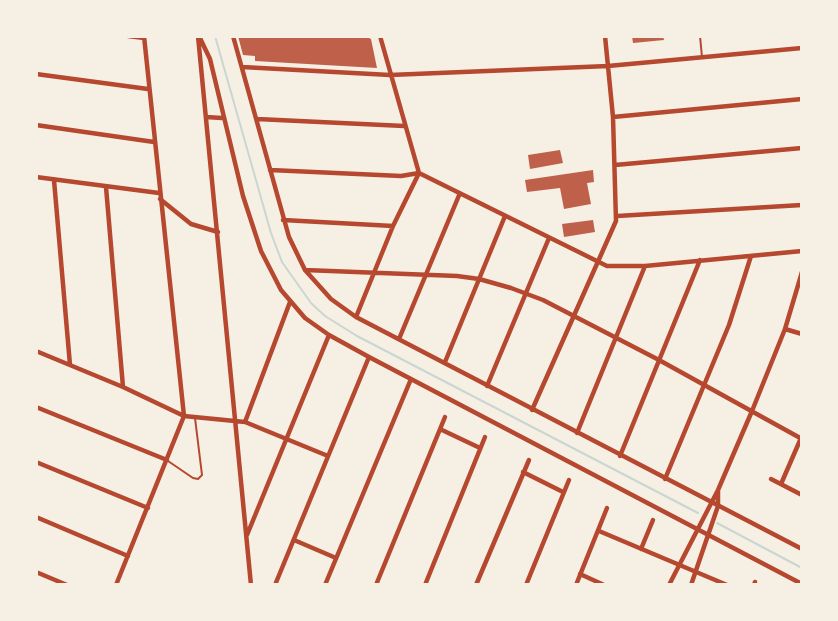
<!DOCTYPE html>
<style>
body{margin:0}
#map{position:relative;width:838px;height:621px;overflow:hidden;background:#f6efe4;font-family:"PT Sans Narrow",sans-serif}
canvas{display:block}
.frame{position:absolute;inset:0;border:38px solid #f6efe4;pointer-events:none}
</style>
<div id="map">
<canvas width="838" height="621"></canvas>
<div class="frame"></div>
</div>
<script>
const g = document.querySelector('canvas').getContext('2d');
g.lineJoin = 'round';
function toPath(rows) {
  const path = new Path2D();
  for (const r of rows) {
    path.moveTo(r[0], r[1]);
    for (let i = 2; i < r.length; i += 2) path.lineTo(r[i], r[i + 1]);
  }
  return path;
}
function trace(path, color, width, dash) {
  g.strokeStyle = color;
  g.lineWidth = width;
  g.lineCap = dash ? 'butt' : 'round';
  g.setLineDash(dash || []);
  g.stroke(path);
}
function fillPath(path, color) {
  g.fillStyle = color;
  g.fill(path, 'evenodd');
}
const stream = toPath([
 [215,36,271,233,282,262,311,303,325,316,357,336,698,513],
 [717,523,802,568]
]);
const building = toPath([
 [238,36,365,36,371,39,377,68,255,61,255,56,243,55],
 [632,36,663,36,664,40,633,43],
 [560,150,563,163,530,169,528,155],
 [593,170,594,182,587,183,591,204,564,209,560,188,527,192,525,180],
 [593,220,595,232,564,237,562,224]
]);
const service = toPath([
 [700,36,702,57],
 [168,461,193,478,198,479,202,475,195,418]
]);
const minor = toPath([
 [128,36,144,38],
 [198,36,251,585],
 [199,36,210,59,243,196,261,251,281,290,305,318,329,335,369,357,802,584],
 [233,36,289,237,305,270,331,299,356,317,802,549],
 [380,36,419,173],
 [242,67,390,75,608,66,802,48],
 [36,74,148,89],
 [206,117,222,118],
 [613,117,802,99],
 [257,119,404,126],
 [36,125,154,142],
 [615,165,802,148],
 [270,170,401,176,419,173],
 [419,173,607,266,645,266,802,251],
 [36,177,159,193],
 [54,180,70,365],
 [106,187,123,387],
 [160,199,191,224,218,232],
 [617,216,802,205],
 [283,220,393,226],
 [305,270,457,276,479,279,511,288,543,300,659,360,802,439],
 [356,317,393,226,419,173],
 [785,329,802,334],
 [399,339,460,193],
 [36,351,123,387,184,416,245,422,328,456],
 [445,362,505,216],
 [487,386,549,238],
 [36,407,167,460],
 [532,410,616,221,613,117,605,36],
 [245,422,290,302],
 [442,430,480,448],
 [577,433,645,266],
 [620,456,700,260],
 [36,462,148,508],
 [523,472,563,492],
 [665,479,729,325,751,256],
 [771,479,802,495],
 [781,484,801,438],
 [36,517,128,556],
 [599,531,727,585],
 [247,535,329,335],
 [294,540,336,558],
 [641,549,653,520],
 [36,572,67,585],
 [580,574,604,585],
 [116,585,184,416,144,36],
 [275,585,369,357],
 [325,585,411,379],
 [376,585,445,417],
 [425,585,485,437],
 [476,585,529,460],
 [526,585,569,480],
 [576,585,607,508],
 [669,585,718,490,752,411,785,329,802,272],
 [691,585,718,506,718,490],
 [754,585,755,582]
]);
trace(stream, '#c9d6d2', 2);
fillPath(building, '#bf614a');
trace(service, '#b5482f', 2);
trace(minor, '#b5482f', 4.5);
</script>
